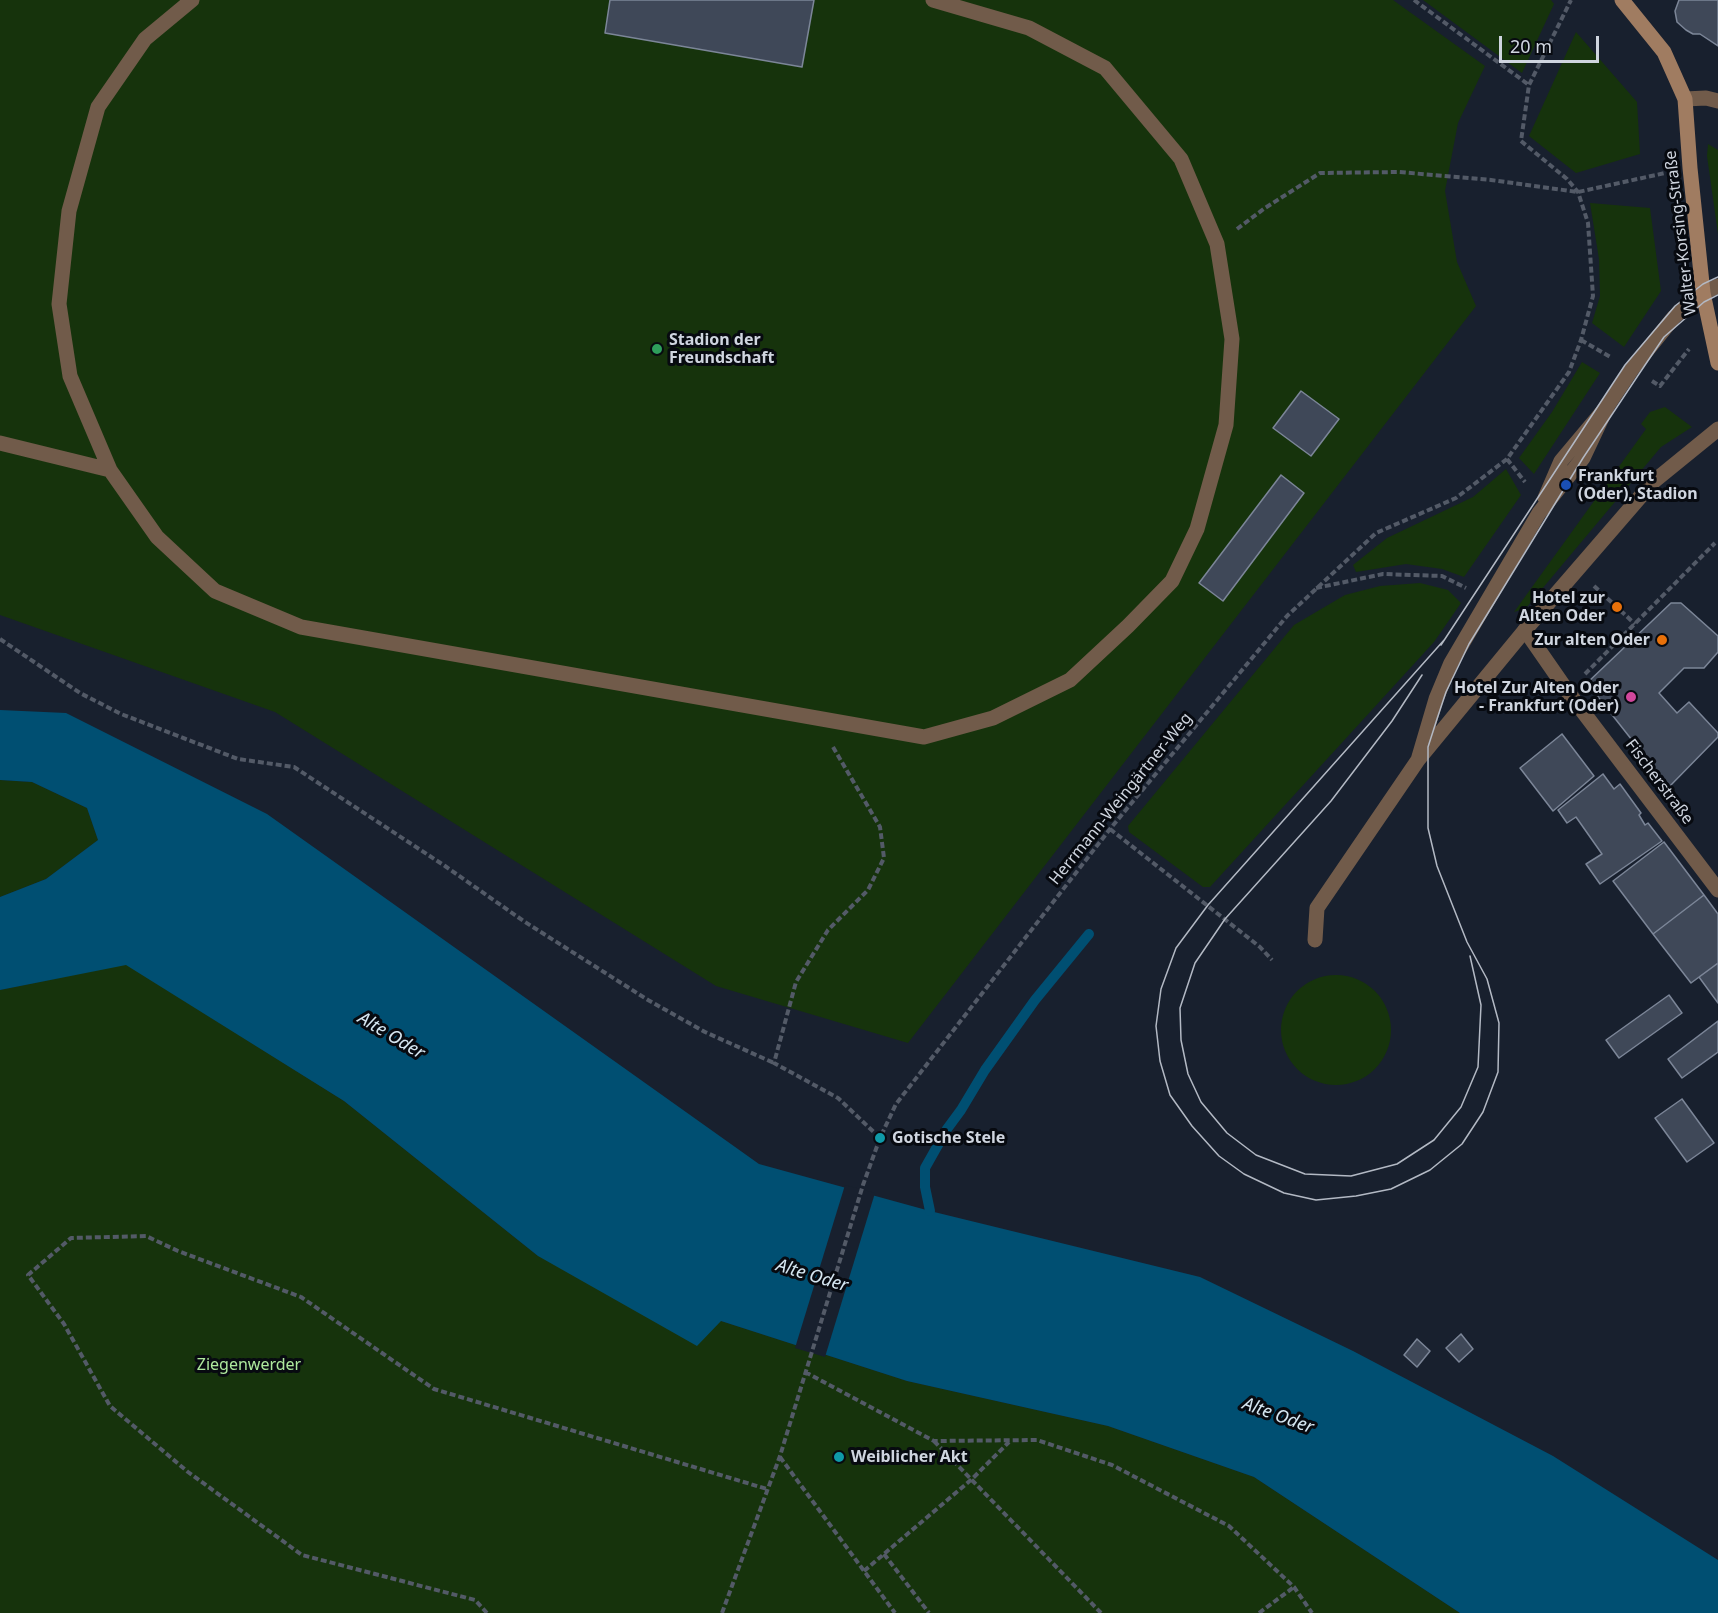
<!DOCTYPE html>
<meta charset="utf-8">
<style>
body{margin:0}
#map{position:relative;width:1718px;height:1613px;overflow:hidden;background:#18202e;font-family:"Noto Sans",sans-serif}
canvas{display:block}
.scale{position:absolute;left:1499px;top:36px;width:100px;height:27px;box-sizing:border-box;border:3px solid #cfd5df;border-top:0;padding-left:8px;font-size:18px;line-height:21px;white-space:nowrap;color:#cfd5df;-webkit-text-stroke:4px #070a10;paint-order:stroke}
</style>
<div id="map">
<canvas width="1718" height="1613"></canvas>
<div class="scale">20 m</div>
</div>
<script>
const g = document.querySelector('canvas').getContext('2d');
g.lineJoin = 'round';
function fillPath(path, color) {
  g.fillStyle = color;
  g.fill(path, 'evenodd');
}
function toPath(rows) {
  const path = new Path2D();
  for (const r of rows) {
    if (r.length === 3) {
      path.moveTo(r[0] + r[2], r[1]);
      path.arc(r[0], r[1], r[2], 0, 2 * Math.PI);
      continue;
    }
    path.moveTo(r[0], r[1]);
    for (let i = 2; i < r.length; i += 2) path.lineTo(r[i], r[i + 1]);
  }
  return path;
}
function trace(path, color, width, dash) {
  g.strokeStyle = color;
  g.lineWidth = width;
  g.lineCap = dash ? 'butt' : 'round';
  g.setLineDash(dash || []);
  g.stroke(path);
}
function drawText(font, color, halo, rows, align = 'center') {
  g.font = font + ' "Noto Sans",sans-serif';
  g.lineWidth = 6;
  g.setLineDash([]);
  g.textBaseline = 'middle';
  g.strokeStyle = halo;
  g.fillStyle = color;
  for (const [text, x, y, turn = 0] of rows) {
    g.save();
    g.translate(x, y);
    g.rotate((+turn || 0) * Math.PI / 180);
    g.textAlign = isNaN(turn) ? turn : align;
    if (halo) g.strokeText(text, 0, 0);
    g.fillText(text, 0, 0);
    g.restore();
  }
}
const green = toPath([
 [0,0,1393,0,1485,66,1458,123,1445,191,1457,262,1476,306,908,1043,716,986,275,712,0,615],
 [1423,0,1551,0,1554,4,1522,73],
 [1576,32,1637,102,1640,154,1576,173,1529,136],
 [1708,144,1718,150,1718,234,1707,156],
 [1590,203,1650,208,1661,291,1624,347,1592,323,1600,296,1599,259],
 [1582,362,1600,373,1534,474,1519,458,1552,412],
 [1665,407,1692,427,1661,447,1526,608,1514,612,1646,429,1641,424,1650,412],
 [1506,469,1521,495,1464,577,1442,569,1406,564,1356,572,1353,565,1387,538,1473,497],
 [1420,583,1448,590,1461,603,1434,642,1210,887,1203,887,1129,832,1128,826,1294,625,1345,595,1380,586],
 [0,780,32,782,87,808,98,840,46,879,0,897],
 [126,964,344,1101,538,1256,721,1321,907,1381,1108,1426,1254,1477,1460,1613,0,1613,0,990],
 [1336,1030,55]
]);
const water = toPath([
 [0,710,66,713,267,814,759,1164,930,1211,1200,1277,1353,1351,1553,1456,1718,1560,1718,1613,1460,1613,1254,1477,1108,1426,907,1381,721,1321,697,1346,538,1256,344,1101,126,965,0,990,0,897,46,879,98,840,87,808,32,782,0,780]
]);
const pier = toPath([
 [845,1185,875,1193,825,1357,795,1348]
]);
const stream = toPath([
 [930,1211,925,1187,925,1168,947,1129,961,1110,985,1070,1035,1000,1089,934]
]);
const building = toPath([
 [610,0,814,0,802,67,605,33,610,0],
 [1679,0,1718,0,1718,46,1700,34,1693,34,1686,30,1677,22,1675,11,1679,0],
 [1301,391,1339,419,1311,456,1273,428,1301,391],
 [1281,475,1304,493,1223,601,1199,583,1281,475],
 [1671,603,1681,603,1718,636,1718,652,1704,668,1684,668,1659,693,1677,713,1689,702,1718,733,1718,737,1669,787,1587,683,1671,603],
 [1562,734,1594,776,1553,811,1520,768,1562,734],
 [1603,774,1614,789,1620,784,1641,813,1639,815,1645,825,1648,823,1662,841,1600,884,1586,864,1602,854,1576,817,1567,823,1558,810,1603,774],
 [1664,842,1704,895,1653,934,1613,881,1664,842],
 [1704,895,1718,914,1718,963,1691,983,1653,934,1704,895],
 [1718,963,1718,1003,1699,977,1718,963],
 [1669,995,1682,1013,1619,1058,1606,1040,1669,995],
 [1718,1021,1718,1052,1682,1078,1668,1059,1718,1021],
 [1682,1099,1714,1143,1687,1162,1655,1118,1682,1099],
 [1461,1334,1473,1349,1459,1362,1446,1348,1461,1334],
 [1417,1339,1430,1351,1417,1367,1404,1355,1417,1339]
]);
const path = toPath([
 [1414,0,1529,85],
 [1237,229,1265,208,1320,173,1399,172,1491,180,1578,192,1665,173],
 [1581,340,1612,358],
 [1652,381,1660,386,1689,349],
 [1507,459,1525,482],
 [1594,586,1635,624],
 [1316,588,1383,574,1442,576,1466,588],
 [0,639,80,693,121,714,238,759,294,767,445,866,525,922,648,1000,705,1032,774,1063],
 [1585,674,1715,543],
 [833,747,880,827,884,858,868,890,828,930,796,982,774,1063,838,1098,880,1138],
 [1110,829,1260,947,1272,960],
 [805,1372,934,1441,1037,1440,1112,1465,1229,1526,1294,1587,1312,1613],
 [934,1441,1101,1613],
 [780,1457,895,1613],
 [884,1554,929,1613],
 [864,1571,972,1479,1009,1442],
 [487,1613,475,1600,302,1555,188,1472,110,1406,64,1324,28,1275,71,1238,146,1236,178,1251,301,1297,434,1389,767,1489],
 [722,1613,780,1456,863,1185,880,1138,896,1104,1110,829,1287,616,1376,533,1456,498,1507,459,1569,372,1581,340,1593,296,1588,223,1578,192,1567,179,1521,141,1529,85,1571,0],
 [1259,1613,1294,1587]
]);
const lane = toPath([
 [192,0,145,39,98,107,69,211,59,304,70,376,110,470,157,537,215,591,301,627,924,737,993,718,1070,680,1128,626,1172,581,1197,529,1226,425,1232,339,1217,244,1181,159,1105,68,1029,28,933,0],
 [0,443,110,470],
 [1545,498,1561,461,1608,405,1632,369,1674,317,1703,293],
 [1418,760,1436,699,1451,663,1539,513,1583,458,1608,405],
 [1315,940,1317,908,1418,760,1525,630]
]);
const street = toPath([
 [1685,99,1706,98,1718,101],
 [1703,293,1718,286],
 [1718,429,1653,482,1525,630,1568,692,1718,890]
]);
const secondary = toPath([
 [1622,0,1664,52,1685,99,1690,168,1703,293,1718,363]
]);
const tram = toPath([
 [1445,639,1208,905,1176,948,1161,989,1156,1026,1160,1061,1170,1095,1192,1126,1219,1156,1244,1174,1284,1193,1316,1200,1356,1196,1391,1189,1430,1170,1462,1144,1483,1112,1498,1072,1499,1023,1487,979,1467,942,1437,866,1428,828,1428,747,1437,719,1446,692,1469,644,1583,458,1639,374,1664,337,1704,302,1718,295],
 [1441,645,1625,365,1675,306,1703,284,1718,277],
 [1422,675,1392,721,1331,801,1225,919,1195,963,1180,1008,1181,1040,1188,1074,1201,1102,1227,1133,1256,1155,1305,1174,1351,1176,1397,1164,1434,1140,1461,1107,1478,1067,1481,1005,1470,956]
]);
const markers = [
 [657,349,6,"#2e9e5b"],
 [1566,485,6,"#1a4fb4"],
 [1617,607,6,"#e8710a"],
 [1662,640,6,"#e8710a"],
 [1631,697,6,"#d1479c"],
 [880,1138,6,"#0f9aa8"],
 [839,1457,6,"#0f9aa8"]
];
const streetNames = [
 ["Walter-Korsing-Straße",1681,233,-97],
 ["Fischerstraße",1659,782,53],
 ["Herrmann-Weingärtner-Weg",1121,799,-51]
];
const poiNames = [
 ["Stadion der",669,340],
 ["Freundschaft",669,358],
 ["Frankfurt",1578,476],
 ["(Oder), Stadion",1578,494],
 ["Hotel zur",1605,598,"right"],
 ["Alten Oder",1605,616,"right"],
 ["Zur alten Oder",1650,640,"right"],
 ["Hotel Zur Alten Oder",1619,688,"right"],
 ["- Frankfurt (Oder)",1619,706,"right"],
 ["Gotische Stele",892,1138],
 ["Weiblicher Akt",851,1457]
];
const parkNames = [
 ["Ziegenwerder",249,1365]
];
const waterNames = [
 ["Alte Oder",391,1036,31],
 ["Alte Oder",812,1276,17],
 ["Alte Oder",1278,1416,20]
];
fillPath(green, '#16330c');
fillPath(water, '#004f72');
fillPath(pier, '#18202e');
trace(stream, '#004f72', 10);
fillPath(building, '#3f4858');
trace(building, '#7c8698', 1.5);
trace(path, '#535a67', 4, [6, 3]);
trace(lane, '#715b4a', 15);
trace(street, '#715b4a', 15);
trace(secondary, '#a07c61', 15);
trace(tram, '#b3b9c4', 1.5);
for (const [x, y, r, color] of markers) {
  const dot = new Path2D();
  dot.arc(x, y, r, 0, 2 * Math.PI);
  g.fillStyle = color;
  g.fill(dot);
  trace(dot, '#070a10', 2);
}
drawText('16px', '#cfd5df', '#070a10', streetNames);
drawText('bold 16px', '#cfd5df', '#070a10', poiNames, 'left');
drawText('16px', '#aee99d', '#070a10', parkNames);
drawText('italic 18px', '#d6e7f2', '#070a10', waterNames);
</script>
